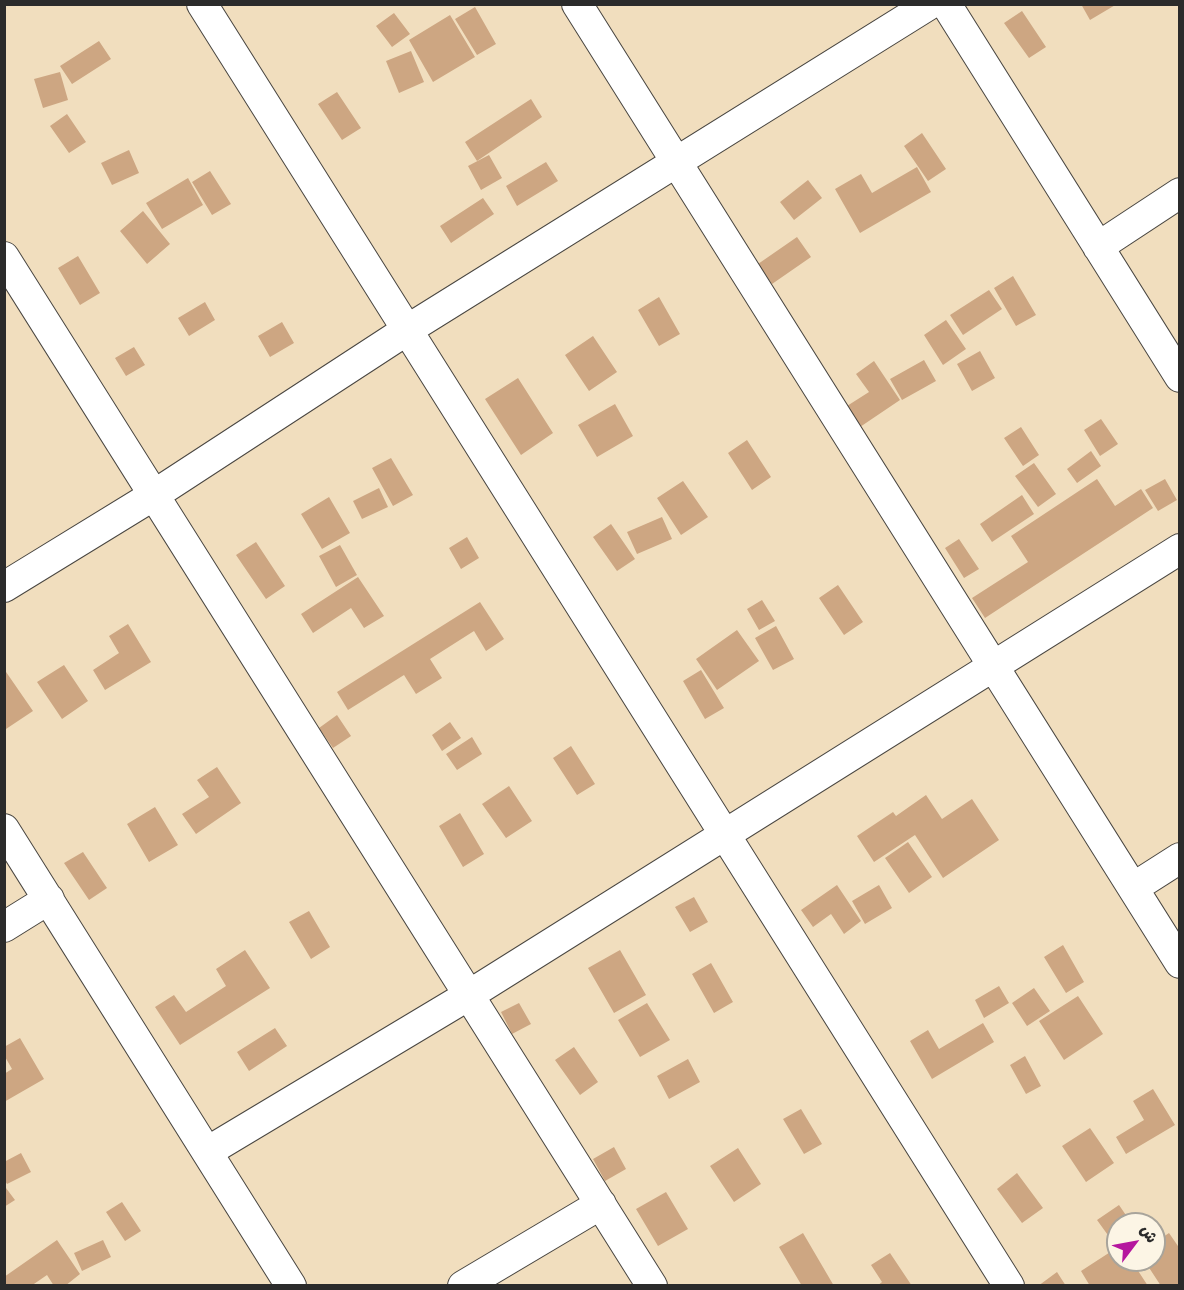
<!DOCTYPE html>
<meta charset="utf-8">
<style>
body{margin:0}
#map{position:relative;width:1184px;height:1290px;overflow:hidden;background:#f1debe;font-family:Mali,"Playpen Sans Arabic",sans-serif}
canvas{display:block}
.frame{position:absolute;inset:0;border:6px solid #2b2b2b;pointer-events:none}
.north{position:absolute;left:1106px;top:1212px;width:60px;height:60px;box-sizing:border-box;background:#fcf5e5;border:2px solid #a8a49b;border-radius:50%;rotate:58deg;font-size:16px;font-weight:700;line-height:24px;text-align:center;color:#2b2b2b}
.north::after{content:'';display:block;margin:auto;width:21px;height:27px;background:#b5179e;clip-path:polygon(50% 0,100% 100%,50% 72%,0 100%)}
</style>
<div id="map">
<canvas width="1184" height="1290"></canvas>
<div class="frame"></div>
<div class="north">ش</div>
</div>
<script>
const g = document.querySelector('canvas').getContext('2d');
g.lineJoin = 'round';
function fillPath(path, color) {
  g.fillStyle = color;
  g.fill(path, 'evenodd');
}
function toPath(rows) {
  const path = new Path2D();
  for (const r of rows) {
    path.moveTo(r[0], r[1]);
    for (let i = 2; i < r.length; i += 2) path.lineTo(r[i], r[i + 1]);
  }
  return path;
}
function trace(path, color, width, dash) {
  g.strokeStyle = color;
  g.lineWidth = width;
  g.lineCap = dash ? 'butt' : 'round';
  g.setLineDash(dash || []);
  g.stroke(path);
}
const building = toPath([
 [1081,4,1117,4,1090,20],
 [475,7,496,44,477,55,455,19],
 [1022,11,1046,47,1029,58,1004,23],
 [394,13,410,34,392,47,376,26],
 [450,15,475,57,433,82,409,40],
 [99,41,111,59,72,84,60,66],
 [411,51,424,82,399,93,386,61],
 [60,72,68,100,43,108,34,79],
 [337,92,361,128,342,140,318,104],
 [531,99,542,117,477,161,465,142],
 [67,114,86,142,69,153,50,126],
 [922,133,946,169,928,181,904,146],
 [129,150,139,173,112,185,101,163],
 [489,155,502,178,481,190,468,166],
 [546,162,558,181,517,206,506,186],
 [917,167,931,192,860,233,835,189,861,174,872,193],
 [210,171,231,204,212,215,192,182],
 [188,178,203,205,162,229,146,203],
 [808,180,822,198,794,220,780,202],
 [483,198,494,214,451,243,440,226],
 [143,211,170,244,147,264,120,231],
 [797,237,811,257,772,284,758,264],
 [78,256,100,293,80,305,58,268],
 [1013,276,1036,315,1016,326,994,288],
 [989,290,1002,309,963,335,950,315],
 [659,297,680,334,659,346,638,310],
 [205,302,215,320,189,336,178,318],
 [946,320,966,349,943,365,924,335],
 [282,322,294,343,270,357,258,336],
 [593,336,617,372,589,391,565,355],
 [134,347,145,365,126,376,115,358],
 [980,351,995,378,972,391,957,364],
 [924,360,936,381,902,400,890,379],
 [874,361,900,400,860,427,847,406,869,392,856,374],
 [518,378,553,433,521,455,485,399],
 [615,404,633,436,597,457,578,425],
 [1101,419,1118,444,1100,456,1084,430],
 [1021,427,1039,455,1023,466,1004,438],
 [747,440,771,477,752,490,728,453],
 [1091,451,1101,466,1077,483,1067,469],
 [391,458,413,495,393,506,372,468],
 [1034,463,1056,494,1038,507,1015,476],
 [1097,479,1115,506,1141,489,1153,508,985,618,972,598,1028,562,1011,536],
 [1165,479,1177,500,1158,511,1145,490],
 [683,481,708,517,681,535,657,498],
 [379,488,388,507,362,519,353,501],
 [1022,495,1034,514,992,542,980,524],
 [329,497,350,533,322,549,301,514],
 [662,517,672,539,637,554,627,532],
 [611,524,635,559,617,571,593,537],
 [467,537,479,558,461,569,449,548],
 [959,539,979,569,964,578,945,548],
 [256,542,285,586,266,599,236,555],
 [340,545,357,575,336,587,319,556],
 [358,577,384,616,364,628,351,608,313,633,301,614],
 [838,585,863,622,844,635,819,598],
 [762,600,775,621,759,630,747,609],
 [480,602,504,639,486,651,474,631,430,659,442,678,416,694,404,675,348,710,337,692],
 [128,624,151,662,105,690,93,670,119,653,109,636],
 [776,626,794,659,773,670,755,638],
 [737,630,759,661,717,690,696,659],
 [64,665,88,701,62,719,37,682],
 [4,669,33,711,6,729,4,726],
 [701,670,724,708,705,719,683,681],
 [337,715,351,736,333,748,319,728],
 [450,722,461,738,442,751,432,735],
 [472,737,482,754,457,770,446,754],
 [571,746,595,784,577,795,553,758],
 [217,767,241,803,196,834,182,814,209,797,197,780],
 [509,786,532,821,506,838,482,804],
 [926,795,942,819,972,799,999,840,943,878,915,835,874,862,857,836,893,812,896,816],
 [155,807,178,845,149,862,127,824],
 [460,813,484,854,463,867,439,826],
 [908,842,932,877,909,893,885,858],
 [83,852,107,888,89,900,64,863],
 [837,885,861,921,844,934,831,914,813,927,801,910],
 [879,885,892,908,865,924,852,901],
 [694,897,708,922,690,932,675,907],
 [309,911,330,947,311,959,289,922],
 [1063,945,1084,982,1066,993,1044,957],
 [245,950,270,988,180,1045,155,1007,174,995,186,1012,226,986,216,969],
 [620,950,646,995,614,1013,588,968],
 [711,963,733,1002,714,1013,692,974],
 [999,986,1009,1003,984,1018,975,1000],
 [1034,988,1050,1011,1027,1026,1012,1003],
 [1078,996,1103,1034,1064,1060,1039,1021],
 [519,1003,531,1024,512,1034,501,1012],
 [647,1003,670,1040,640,1057,618,1020],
 [983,1023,994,1042,932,1079,910,1041,928,1030,939,1049],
 [275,1028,287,1046,249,1071,237,1052],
 [20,1038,44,1079,4,1102,4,1074,12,1069,4,1055,4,1047],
 [574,1047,598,1082,580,1095,555,1060],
 [1025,1056,1041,1086,1026,1094,1010,1065],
 [688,1059,700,1082,669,1099,657,1076],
 [1153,1089,1175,1125,1126,1154,1116,1137,1144,1120,1133,1101],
 [801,1109,822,1144,804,1154,783,1119],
 [1090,1128,1114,1163,1086,1182,1062,1146],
 [614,1147,626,1169,605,1181,593,1159],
 [738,1148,761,1184,734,1202,710,1166],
 [21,1153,31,1172,7,1184,4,1179,4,1162],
 [1017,1173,1043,1208,1022,1223,997,1189],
 [6,1188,15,1200,4,1207,4,1189],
 [666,1192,688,1229,658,1246,636,1209],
 [122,1202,141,1231,125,1241,106,1212],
 [1119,1205,1132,1224,1118,1224,1118,1233,1110,1238,1097,1220],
 [803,1233,834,1286,802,1286,779,1247],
 [1169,1233,1180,1249,1180,1286,1161,1286,1144,1260,1154,1260,1154,1243],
 [57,1240,80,1274,65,1286,54,1286,47,1275,31,1286,4,1286,4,1277],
 [103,1240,111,1257,82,1271,74,1253],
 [1118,1247,1118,1260,1131,1260,1148,1286,1090,1286,1081,1271],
 [890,1253,912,1286,877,1286,882,1282,871,1265],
 [1057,1272,1066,1286,1038,1286]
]);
const minor = toPath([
 [202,4,1009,1286],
 [577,4,1180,963],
 [946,4,1180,377],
 [1098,247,1180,193],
 [4,257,652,1286],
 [4,587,154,495,407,330,930,4],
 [4,829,291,1286],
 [1133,888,1180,858],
 [4,927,49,899],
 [207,1152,469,995,1180,549],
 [463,1286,601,1204]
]);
fillPath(building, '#cda682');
trace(minor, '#494641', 32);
trace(minor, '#fff', 30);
</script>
